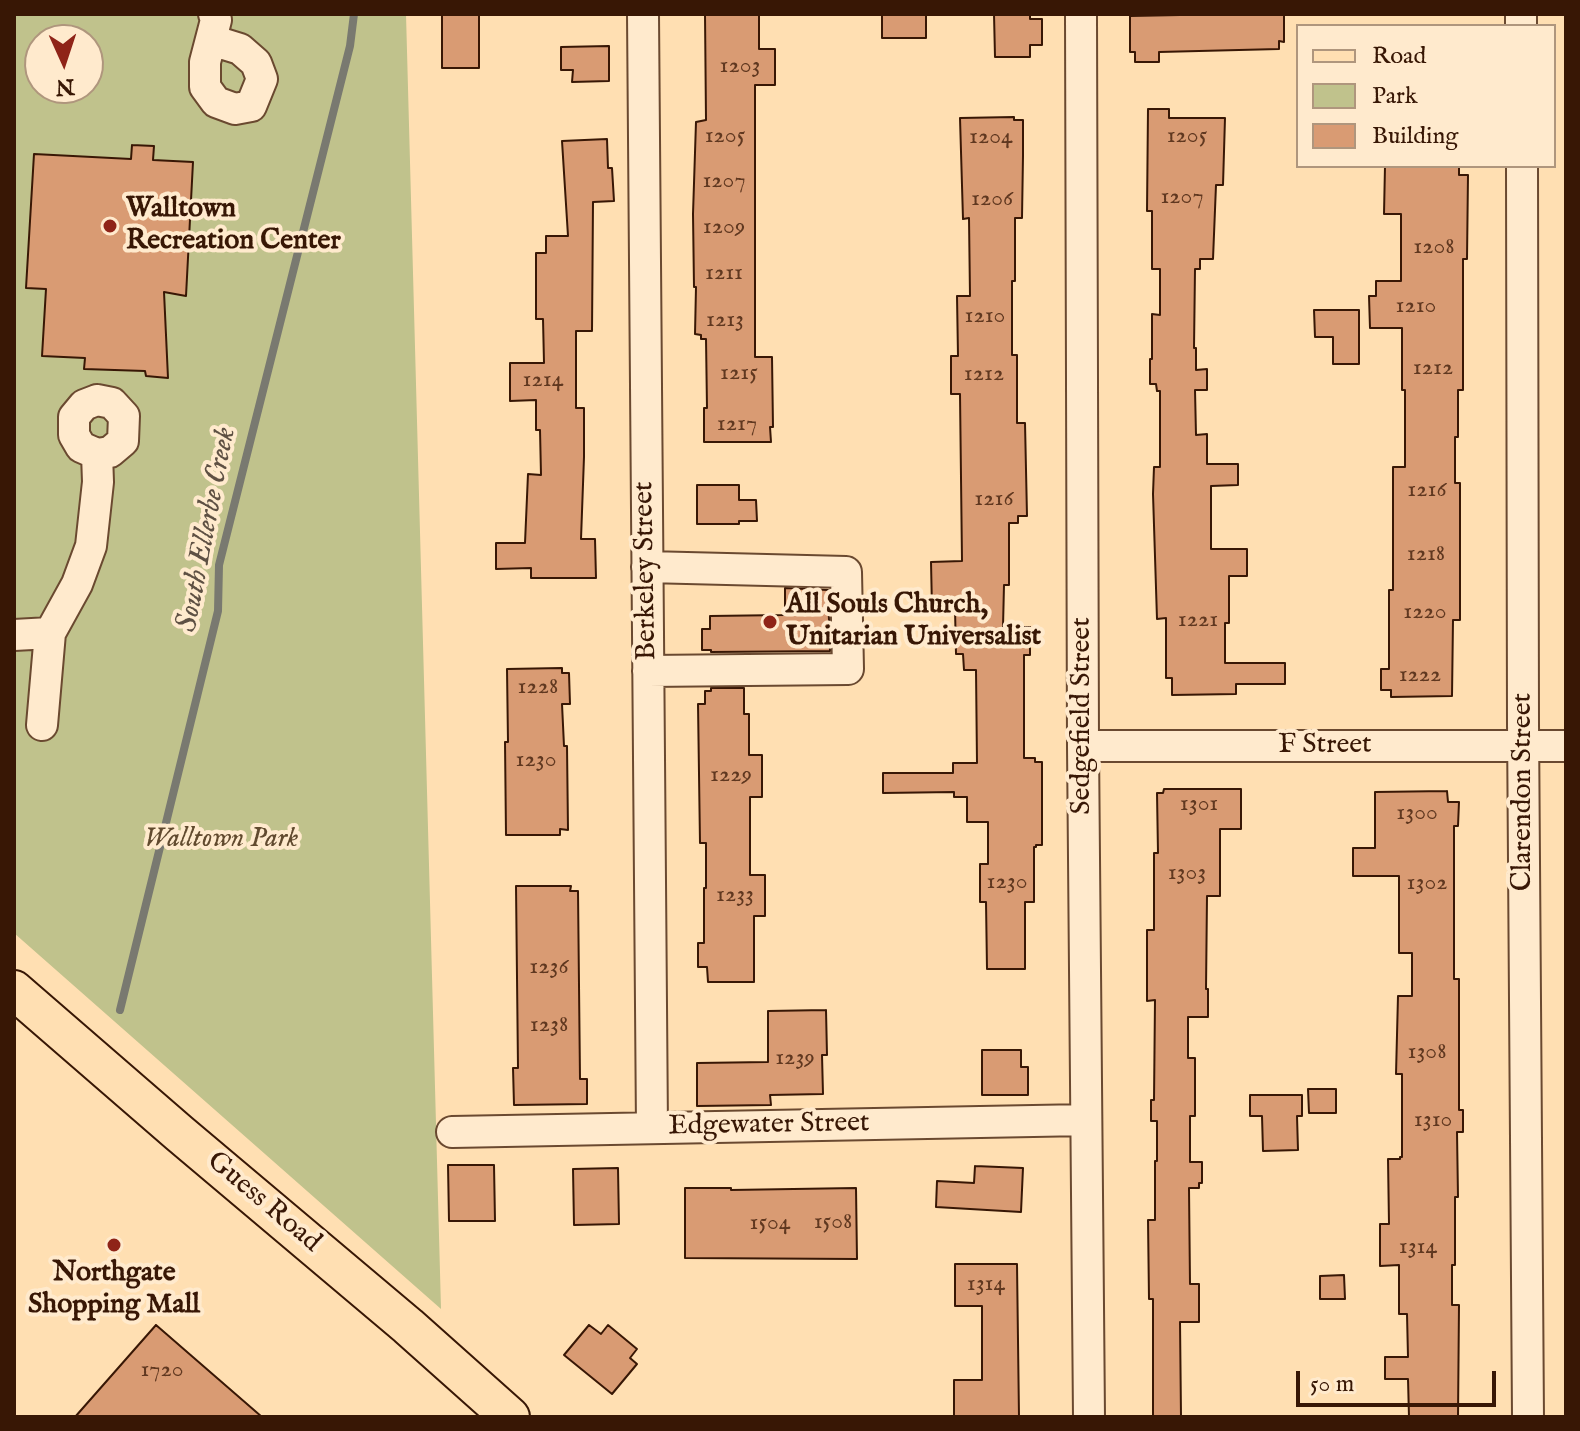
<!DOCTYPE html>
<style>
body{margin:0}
#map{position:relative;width:1580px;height:1431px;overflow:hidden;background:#ffdfb2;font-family:"IM FELL English",serif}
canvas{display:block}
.frame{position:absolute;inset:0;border:16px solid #381705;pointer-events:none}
.legend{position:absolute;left:1296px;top:24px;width:260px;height:144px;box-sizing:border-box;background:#ffeacd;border:2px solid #af967d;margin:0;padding:10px 14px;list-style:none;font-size:24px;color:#381705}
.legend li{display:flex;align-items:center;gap:16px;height:40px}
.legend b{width:40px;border:2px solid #af967d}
.north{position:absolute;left:24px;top:24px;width:80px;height:80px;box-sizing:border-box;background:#ffeacd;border:2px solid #af967d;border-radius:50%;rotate:177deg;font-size:22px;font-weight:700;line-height:32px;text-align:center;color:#381705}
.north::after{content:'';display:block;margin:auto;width:28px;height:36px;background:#8f2418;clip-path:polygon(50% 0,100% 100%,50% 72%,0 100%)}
.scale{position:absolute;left:1296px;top:1371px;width:200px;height:36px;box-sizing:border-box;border:4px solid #381705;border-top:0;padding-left:10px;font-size:24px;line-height:28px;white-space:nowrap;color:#381705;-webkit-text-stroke:6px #ffeacd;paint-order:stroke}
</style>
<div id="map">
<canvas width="1580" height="1431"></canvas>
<div class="frame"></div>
<ul class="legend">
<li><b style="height:10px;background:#ffdfb2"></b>Road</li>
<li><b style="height:22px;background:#c0c28c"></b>Park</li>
<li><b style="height:22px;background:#d99b73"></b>Building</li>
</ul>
<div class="north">N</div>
<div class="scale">50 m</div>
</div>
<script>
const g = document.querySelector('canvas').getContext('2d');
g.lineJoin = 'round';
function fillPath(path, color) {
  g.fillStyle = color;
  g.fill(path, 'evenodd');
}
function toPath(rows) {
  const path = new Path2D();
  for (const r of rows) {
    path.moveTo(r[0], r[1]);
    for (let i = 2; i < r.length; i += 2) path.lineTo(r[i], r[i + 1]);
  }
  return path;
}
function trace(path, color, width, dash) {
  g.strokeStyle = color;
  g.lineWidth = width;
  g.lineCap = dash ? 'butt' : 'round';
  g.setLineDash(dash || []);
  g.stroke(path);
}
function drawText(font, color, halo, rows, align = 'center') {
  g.font = font + ' "IM FELL English",serif';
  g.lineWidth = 8;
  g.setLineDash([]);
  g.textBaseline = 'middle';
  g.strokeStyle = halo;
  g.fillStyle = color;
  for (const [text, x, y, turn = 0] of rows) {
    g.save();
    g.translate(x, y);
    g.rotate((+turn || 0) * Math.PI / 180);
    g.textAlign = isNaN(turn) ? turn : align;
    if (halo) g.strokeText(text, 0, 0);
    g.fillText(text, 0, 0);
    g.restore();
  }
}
const green = toPath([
 [14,14,406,14,441,1309,14,933],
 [40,40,88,40,88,88,40,88]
]);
const stream = toPath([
 [120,1010,218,611,219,565,350,46,354,14]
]);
const building = toPath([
 [442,14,479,14,479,68,442,68,442,14],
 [705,14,759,14,759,49,775,49,775,85,755,85,755,357,772,357,773,427,770,427,771,442,704,442,704,408,707,408,706,339,701,339,701,335,695,334,696,287,694,287,693,214,696,122,706,120,705,14],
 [882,14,926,14,926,38,882,38,882,14],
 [994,14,1030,14,1030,19,1042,19,1042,45,1030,45,1030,57,995,57,994,14],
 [1180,14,1284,14,1284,42,1279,41,1279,49,1159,52,1159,62,1135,62,1135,52,1130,52,1130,16,1180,15,1180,14],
 [609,46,609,81,572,82,573,70,561,70,561,47,609,46],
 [1148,109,1169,109,1169,118,1225,118,1223,185,1216,185,1213,259,1200,259,1200,269,1195,269,1194,348,1196,348,1196,370,1207,369,1207,390,1195,390,1196,435,1207,434,1207,464,1238,464,1238,485,1211,486,1211,549,1247,549,1247,576,1229,576,1229,623,1225,623,1225,663,1285,663,1285,684,1236,684,1236,694,1172,695,1172,678,1166,678,1166,618,1157,619,1153,494,1154,467,1160,467,1160,391,1157,391,1156,384,1150,384,1150,359,1152,359,1152,314,1160,315,1160,269,1152,269,1152,211,1147,211,1148,109],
 [1014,117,1014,120,1023,120,1023,156,1022,218,1015,218,1015,281,1012,281,1012,355,1017,355,1017,423,1025,423,1027,516,1018,516,1018,523,1009,523,1009,585,1004,585,1003,627,1030,627,1030,655,1024,655,1024,758,1035,758,1035,762,1042,762,1042,845,1036,845,1036,847,1034,847,1034,902,1025,902,1025,969,987,969,986,902,980,902,980,864,988,864,988,822,967,822,967,797,954,797,954,792,883,793,883,773,953,773,953,763,977,763,976,670,964,670,963,654,956,654,955,609,932,609,931,562,962,561,960,394,951,394,951,356,958,356,957,296,970,296,969,218,963,219,960,118,1014,117],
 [607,139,608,168,612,168,614,201,593,202,592,331,576,331,576,408,584,408,584,457,581,539,595,539,596,578,531,578,531,568,496,569,496,543,525,543,528,474,541,475,540,430,536,430,536,400,510,401,510,363,544,363,543,319,536,319,536,253,546,253,546,236,568,236,562,141,607,139],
 [132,145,154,146,153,160,193,162,186,296,164,292,168,378,146,376,145,371,84,369,85,358,42,356,46,289,26,288,34,154,131,159,132,145],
 [1385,166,1459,166,1459,175,1468,175,1467,259,1463,259,1463,390,1458,390,1458,437,1455,437,1455,483,1460,483,1460,620,1453,620,1452,696,1391,697,1391,690,1381,690,1381,669,1389,669,1389,590,1393,590,1393,467,1405,467,1405,390,1402,390,1402,328,1370,328,1369,296,1376,296,1376,281,1401,281,1401,214,1384,214,1385,166],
 [1314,310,1359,310,1359,364,1333,364,1333,337,1315,337,1314,310],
 [697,485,739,485,739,500,756,500,757,521,739,521,739,524,697,524,697,485],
 [785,588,828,590,830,651,711,652,711,650,702,650,702,629,710,629,710,616,785,615,785,588],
 [562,668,562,673,569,673,570,704,562,704,564,746,567,746,568,830,560,829,560,835,506,835,505,742,508,742,507,669,562,668],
 [711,688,744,688,744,714,749,714,749,755,762,755,762,797,750,797,750,875,765,875,765,916,754,916,754,982,708,982,707,967,698,967,698,943,704,943,704,888,706,888,706,843,700,843,698,704,705,704,705,691,711,691,711,688],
 [1164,789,1241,789,1241,829,1220,829,1220,896,1207,896,1206,989,1208,989,1208,1017,1188,1017,1188,1058,1195,1058,1195,1116,1190,1116,1190,1162,1202,1162,1202,1183,1199,1183,1199,1188,1189,1188,1190,1284,1199,1284,1199,1322,1180,1322,1181,1417,1153,1417,1153,1299,1149,1299,1148,1220,1155,1220,1155,1161,1157,1161,1157,1121,1151,1121,1151,1100,1154,1100,1155,1000,1147,1001,1147,930,1154,930,1154,853,1158,853,1157,793,1163,793,1164,789],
 [1447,791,1448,802,1459,802,1458,826,1454,826,1454,979,1459,979,1459,1110,1463,1110,1463,1132,1457,1132,1458,1197,1455,1197,1455,1265,1452,1265,1452,1305,1459,1305,1458,1417,1409,1417,1408,1379,1385,1379,1385,1357,1408,1357,1407,1314,1399,1314,1399,1265,1380,1266,1380,1224,1389,1224,1388,1159,1400,1159,1400,1157,1402,1157,1402,1074,1396,1074,1398,996,1412,996,1412,953,1399,953,1399,876,1353,876,1353,848,1375,848,1375,792,1447,791],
 [516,886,571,886,570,891,578,891,580,1079,587,1079,587,1104,514,1105,513,1068,518,1068,516,886],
 [826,1010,827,1055,822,1055,823,1094,770,1095,771,1105,697,1106,697,1063,768,1062,768,1011,826,1010],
 [982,1050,1021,1050,1021,1067,1028,1067,1028,1095,982,1095,982,1050],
 [1308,1089,1336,1089,1336,1113,1309,1113,1308,1089],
 [1250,1095,1302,1095,1302,1116,1297,1116,1298,1150,1263,1151,1262,1116,1250,1116,1250,1095],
 [448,1165,494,1165,495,1221,449,1221,448,1165],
 [975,1166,1023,1168,1021,1212,936,1207,937,1181,974,1183,975,1166],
 [618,1168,619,1224,574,1225,573,1169,618,1168],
 [685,1188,731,1188,731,1190,856,1188,857,1259,685,1258,685,1188],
 [955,1264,1017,1264,1019,1417,954,1417,954,1380,982,1380,982,1306,955,1306,955,1264],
 [1344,1275,1345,1299,1320,1299,1320,1276,1344,1275],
 [156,1325,262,1417,75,1417,156,1325],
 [589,1325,601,1334,608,1325,637,1349,630,1358,637,1364,612,1394,564,1355,589,1325]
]);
const minor = toPath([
 [643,14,652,1128],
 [1081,14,1083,746,1089,1417],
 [1521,14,1521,26],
 [211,40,240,49,256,63,262,79,251,106,235,109,216,102,205,87,205,62,216,20,214,14],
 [1522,166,1523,723,1528,1417],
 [97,400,112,403,124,416,123,441,110,452,97,454,81,447,74,435,74,417,84,405,97,400],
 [647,567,846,572,848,669,648,671],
 [14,635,50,633],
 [42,725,50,633,77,584,91,546,98,482,97,454],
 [1083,746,1566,746],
 [452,1132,1086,1120]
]);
const major = toPath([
 [14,990,179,1133,408,1326,510,1417]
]);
const markers = [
 [110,226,8,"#8f2418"],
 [770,622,8,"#8f2418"],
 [114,1245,8,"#8f2418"]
];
const numberNames = [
 ["1203",740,67],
 ["1205",725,137],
 ["1205",1187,137],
 ["1204",991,138],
 ["1207",724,182],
 ["1207",1182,198],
 ["1206",992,200],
 ["1209",724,228],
 ["1208",1434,248],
 ["1211",724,274],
 ["1210",1416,307],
 ["1210",985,317],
 ["1213",725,321],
 ["1212",1433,369],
 ["1215",739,374],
 ["1212",984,375],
 ["1214",543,381],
 ["1217",737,425],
 ["1216",1427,491],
 ["1216",994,500],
 ["1218",1426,555],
 ["1220",1425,613],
 ["1221",1198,621],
 ["1222",1420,676],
 ["1228",538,688],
 ["1230",536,761],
 ["1229",731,776],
 ["1301",1199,805],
 ["1300",1417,814],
 ["1303",1187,874],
 ["1230",1007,883],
 ["1302",1427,884],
 ["1233",735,896],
 ["1236",549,968],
 ["1238",549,1026],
 ["1308",1427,1053],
 ["1239",795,1059],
 ["1310",1433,1121],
 ["1508",833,1223],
 ["1504",770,1224],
 ["1314",1418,1248],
 ["1314",986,1285],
 ["1720",162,1371]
];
const poiNames = [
 ["Walltown",126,210],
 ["Recreation Center",126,242],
 ["All Souls Church,",786,606],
 ["Unitarian Universalist",786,638],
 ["Northgate",114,1274,"center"],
 ["Shopping Mall",114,1306,"center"]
];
const streetNames = [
 ["Berkeley Street",647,571,-91],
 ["Sedgefield Street",1083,716,-90],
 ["F Street",1325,746],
 ["Clarendon Street",1524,792,-90],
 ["Edgewater Street",769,1126,-1],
 ["Guess Road",263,1203,40]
];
const parkNames = [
 ["Walltown Park",221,840]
];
const waterNames = [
 ["South Ellerbe Creek",208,530,-79]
];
fillPath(green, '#c0c28c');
trace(stream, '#797970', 8);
fillPath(building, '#d99b73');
trace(building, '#381705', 2);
trace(minor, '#6a4930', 34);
trace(major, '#381705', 42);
trace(minor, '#ffeacd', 30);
trace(major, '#ffdfb2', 38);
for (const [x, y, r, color] of markers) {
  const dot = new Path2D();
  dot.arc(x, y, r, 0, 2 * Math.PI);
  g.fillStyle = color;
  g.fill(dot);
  trace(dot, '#ffeacd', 3);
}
drawText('24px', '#603820', null, numberNames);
drawText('bold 28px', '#381705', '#ffeacd', poiNames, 'left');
drawText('28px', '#381705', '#ffeacd', streetNames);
drawText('italic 28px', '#614a2e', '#ffeacd', parkNames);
drawText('italic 30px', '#5e5043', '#ffeacd', waterNames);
</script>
